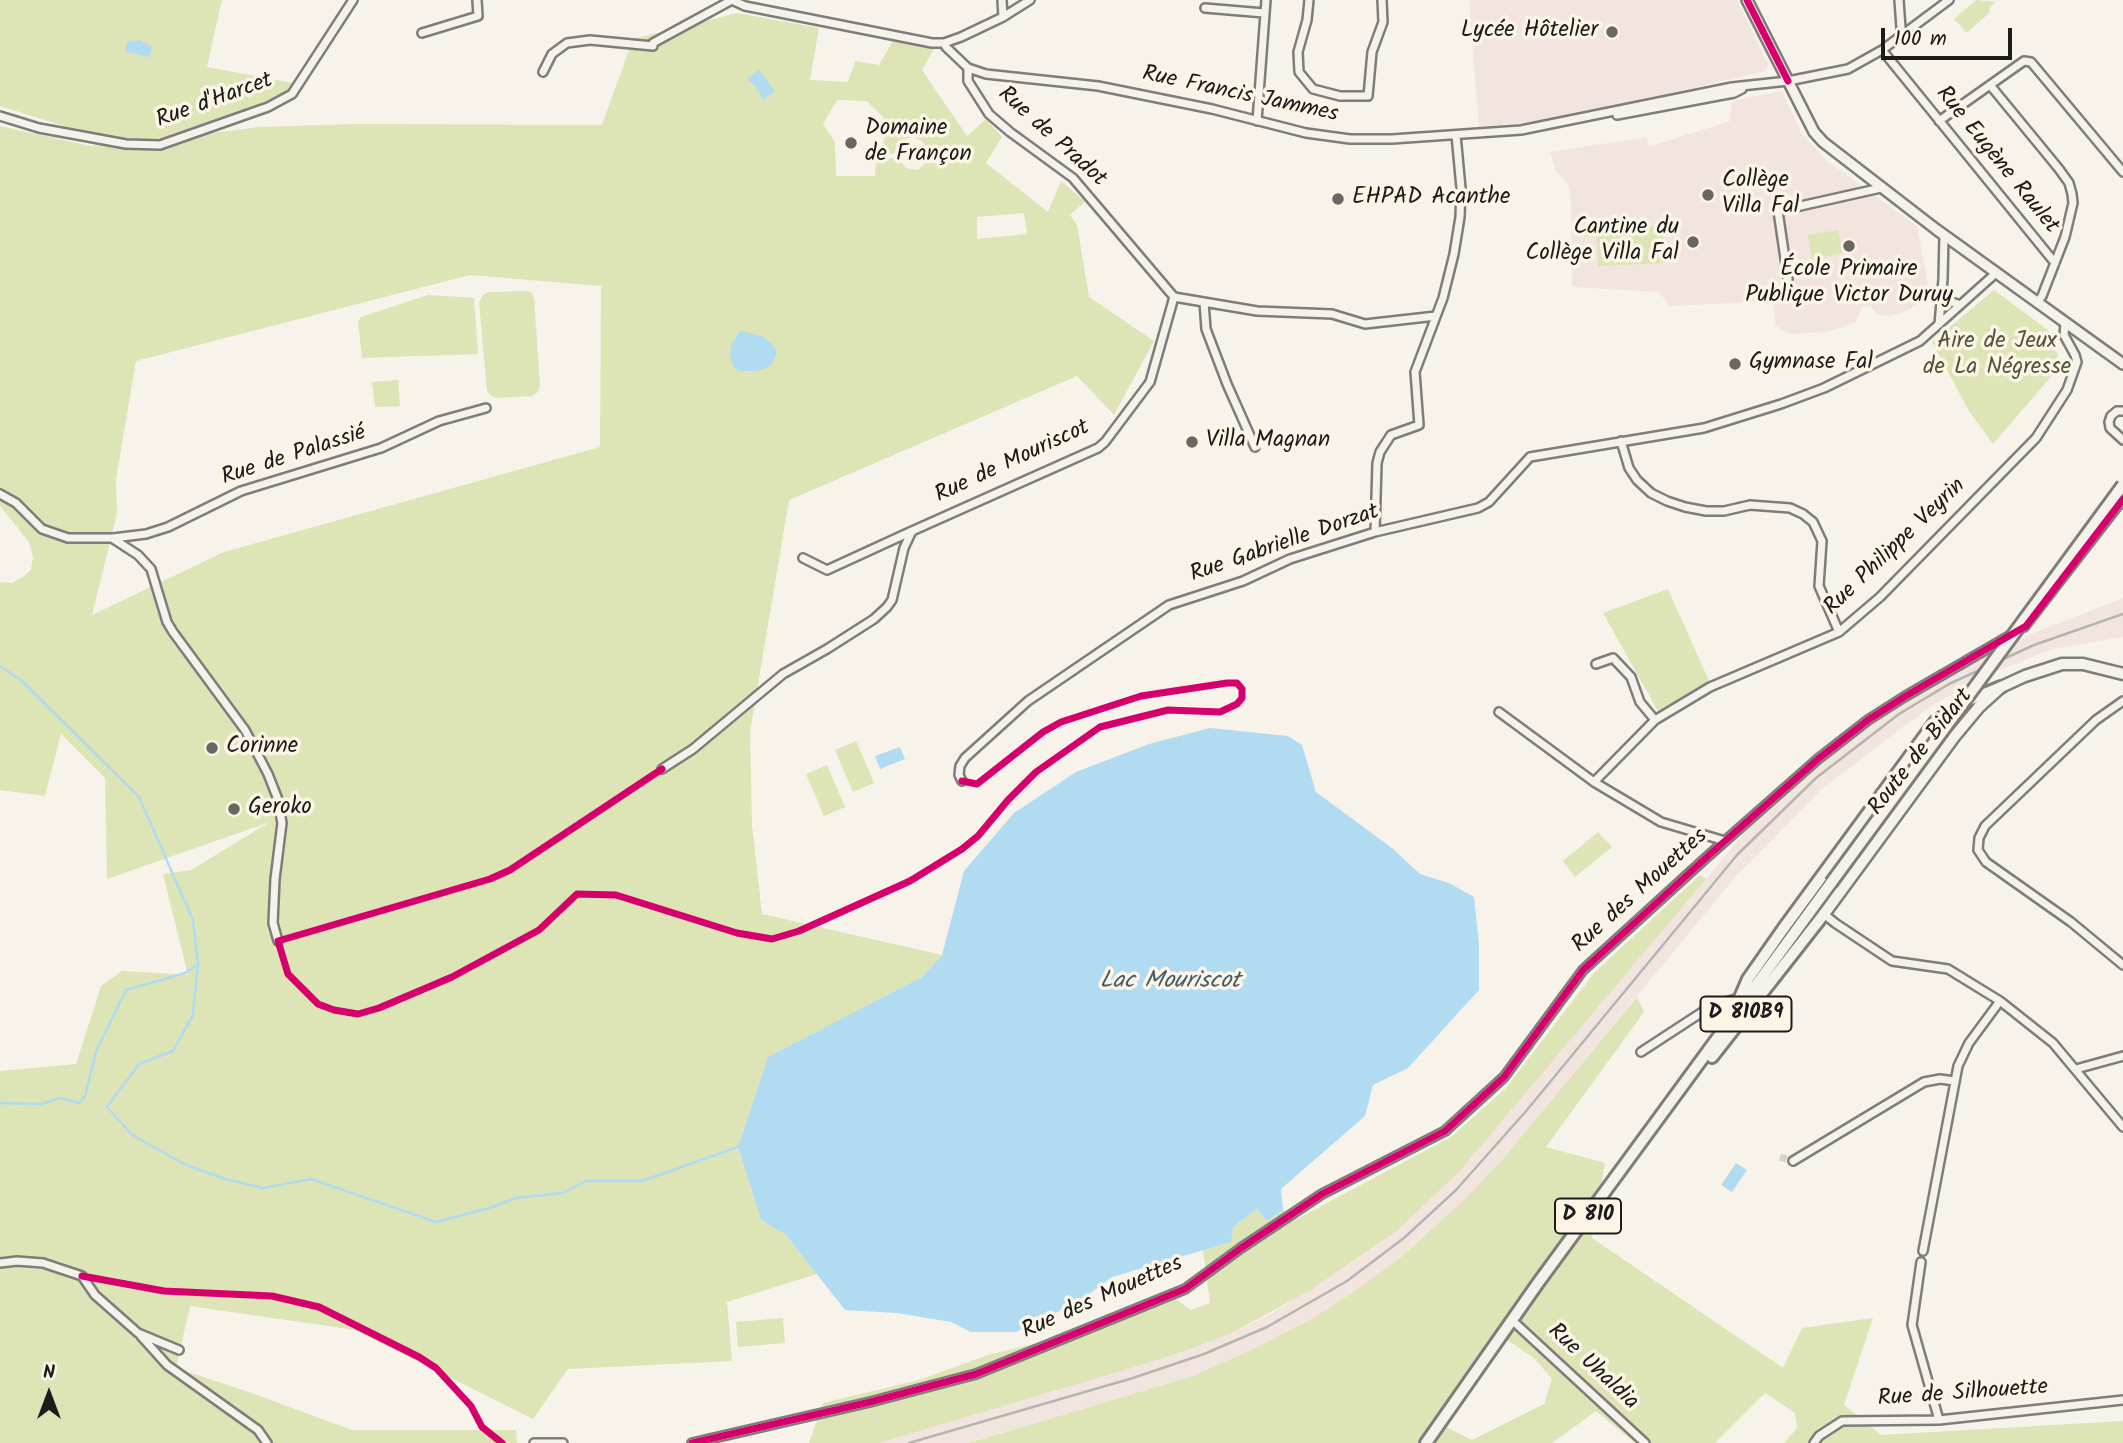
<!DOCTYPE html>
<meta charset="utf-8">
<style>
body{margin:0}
#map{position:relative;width:2123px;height:1443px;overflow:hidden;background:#f7f3ea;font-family:Kalam,sans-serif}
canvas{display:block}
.north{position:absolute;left:14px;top:1359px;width:70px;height:70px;-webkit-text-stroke:5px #fcf5e5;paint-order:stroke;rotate:0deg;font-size:19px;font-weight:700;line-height:28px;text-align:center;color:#1c1c1c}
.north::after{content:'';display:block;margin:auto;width:24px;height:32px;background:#1c1c1c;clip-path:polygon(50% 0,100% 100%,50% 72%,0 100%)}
.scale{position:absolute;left:1881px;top:28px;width:131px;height:32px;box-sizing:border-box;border:4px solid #1c1c1c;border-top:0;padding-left:9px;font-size:21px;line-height:24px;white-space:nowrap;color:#1c1c1c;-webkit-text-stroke:5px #fcf5e5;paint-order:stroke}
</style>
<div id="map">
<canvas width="2123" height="1443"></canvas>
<div class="north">N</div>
<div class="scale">100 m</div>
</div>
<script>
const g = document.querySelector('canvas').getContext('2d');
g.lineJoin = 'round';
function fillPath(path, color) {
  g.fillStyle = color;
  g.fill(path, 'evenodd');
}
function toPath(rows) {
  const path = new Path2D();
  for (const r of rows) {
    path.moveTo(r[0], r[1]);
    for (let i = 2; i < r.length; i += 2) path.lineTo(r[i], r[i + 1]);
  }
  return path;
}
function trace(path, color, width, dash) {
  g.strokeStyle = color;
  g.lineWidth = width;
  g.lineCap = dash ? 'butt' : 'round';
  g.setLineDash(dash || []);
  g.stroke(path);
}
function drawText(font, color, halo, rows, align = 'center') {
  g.font = font + ' Kalam,sans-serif';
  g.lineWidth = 7;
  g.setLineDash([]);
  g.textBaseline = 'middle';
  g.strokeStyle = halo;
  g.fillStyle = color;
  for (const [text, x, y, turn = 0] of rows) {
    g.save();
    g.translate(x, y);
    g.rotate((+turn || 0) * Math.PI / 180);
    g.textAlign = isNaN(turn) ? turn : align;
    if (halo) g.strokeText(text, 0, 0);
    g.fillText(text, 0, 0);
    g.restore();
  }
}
const built = toPath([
 [1469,0,1737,0,1768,64,1766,71,1558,119,1479,127],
 [1782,91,1801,133,1826,160,1917,226,1930,297,1902,313,1888,316,1877,314,1870,306,1862,307,1856,322,1826,332,1790,334,1776,326,1772,301,1670,306,1659,292,1572,287,1571,200,1568,184,1555,170,1550,152,1647,137,1649,147,1730,121,1732,101],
 [2123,598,2123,637,2052,649,1990,674,2013,641],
 [1991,651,1964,688,1935,704,1900,729,1821,790,1736,876,1502,1160,1465,1199,1399,1259,1350,1294,1310,1320,1253,1349,1193,1376,969,1443,879,1443,1185,1351,1230,1334,1271,1314,1359,1258,1397,1231,1460,1171,1747,830,1833,754,1877,721]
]);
const green = toPath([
 [0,0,222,0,207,67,303,85,180,137,260,127,359,124,602,125,633,39,737,13,819,28,810,80,848,82,855,61,879,65,893,41,934,49,922,70,967,136,986,119,1002,137,986,163,1048,212,1061,181,1085,202,1070,215,1077,225,1089,297,1154,341,1114,415,1077,376,789,500,750,732,752,824,762,914,942,955,922,977,768,1058,738,1147,761,1220,786,1235,817,1274,727,1302,732,1361,568,1369,533,1419,355,1330,190,1306,176,1368,246,1391,352,1430,516,1430,517,1443,0,1443,0,1071,76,1064,101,986,122,971,188,975,163,874,191,870,270,822,107,879,105,778,61,734,45,796,0,790,0,582,12,583,23,577,31,570,33,557,29,542,0,506,0,126,90,146,134,142,83,132,0,106],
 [837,100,867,101,883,117,884,155,896,153,903,140,913,137,922,141,928,149,926,162,918,170,906,168,898,158,876,159,875,176,836,176,835,142,823,124],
 [1024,213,1027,234,977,239,977,217],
 [470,275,601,286,600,447,224,552,92,615,117,514,116,479,136,361],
 [1976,0,1996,2,1990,7,1989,13,1967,33,1954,19],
 [1663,226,1664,263,1598,266,1597,237,1584,237,1583,230],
 [1838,230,1842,253,1812,259,1808,235],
 [1994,290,2049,331,2061,365,1993,444,1969,411,1932,342],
 [528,291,532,293,534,298,540,386,538,392,532,396,496,398,491,396,487,391,479,302,483,295,488,292],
 [428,295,474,298,478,354,362,358,358,321,361,317],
 [398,380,400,406,375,407,372,382],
 [1668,589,1709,681,1658,711,1603,613],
 [856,741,874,783,853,792,835,750],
 [827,765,845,807,824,816,806,774],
 [1598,832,1612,847,1575,877,1563,861],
 [1700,875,1706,879,1460,1171,1397,1231,1309,1291,1230,1334,1185,1351,1131,1368,879,1443,809,1443,823,1403,919,1380,988,1355,1099,1328,1173,1297,1191,1310,1210,1303,1203,1250,1230,1242,1233,1227,1257,1209,1267,1221,1283,1210,1297,1219,1451,1137,1506,1088,1594,973],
 [1637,997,1644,1012,1546,1147,1605,1163,1592,1238,1783,1368,1802,1328,1873,1318,1844,1405,1881,1435,2123,1421,2123,1443,1784,1443,1797,1428,1795,1413,1765,1393,1715,1443,1635,1443,1596,1411,1552,1443,969,1443,1193,1376,1253,1349,1310,1320,1350,1294,1399,1259,1465,1199,1502,1160],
 [1507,1340,1534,1358,1552,1379,1544,1404,1472,1440,1444,1426],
 [783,1318,785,1343,738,1347,736,1322]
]);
const water = toPath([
 [140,40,152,47,150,57,126,52,127,42],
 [759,70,775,91,763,100,756,87,747,79],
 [740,331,762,336,771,343,777,351,773,363,767,368,756,371,740,371,734,368,730,356,731,345],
 [1210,728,1288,736,1302,745,1316,792,1392,848,1420,874,1449,883,1474,897,1479,944,1479,990,1408,1068,1373,1085,1365,1116,1281,1189,1283,1210,1267,1221,1257,1209,1233,1227,1231,1242,1112,1277,1080,1301,1016,1332,971,1332,951,1322,897,1313,845,1310,786,1235,761,1220,738,1147,768,1057,922,977,942,955,964,871,1014,813,1076,772,1149,744],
 [900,747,905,759,880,769,875,756],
 [1736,1163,1747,1170,1732,1192,1721,1185]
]);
const stream = toPath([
 [0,666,21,680,139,797,193,920,198,964,193,1015,173,1051,139,1064,107,1107,132,1135,186,1165,225,1179,263,1188,311,1179,436,1222,493,1207,515,1198,563,1193,586,1181,642,1181,738,1147],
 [0,1103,42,1104,60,1098,79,1103,85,1096,97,1049,126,990,185,973,197,965]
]);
const minorTunnel = toPath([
 [1780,1157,1793,1161]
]);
const minor = toPath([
 [732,0,745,6,932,43,944,43,961,37,1003,17,1030,0],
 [1002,0,1003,17],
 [1309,0,1307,20,1298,52,1299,72,1313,89,1340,96,1368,96,1372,52,1383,22,1382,0],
 [1899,0,1901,28,1903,34],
 [1205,8,1264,13],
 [422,33,478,16,477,0],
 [944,43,946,47,968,68,986,74,1098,86,1212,109,1306,133,1350,139,1392,139,1521,130,1732,87,1788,81,1848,69,1882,50,1949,0],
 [1882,50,2055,263],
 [968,68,968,81,989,114,1010,132,1073,178,1174,297],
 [543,72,552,54,567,43,590,40,653,46,653,43,732,0],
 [1990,85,2059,169,2069,183,2072,194,2073,203,2065,237,2042,296,2037,303],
 [1617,115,1734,93,1742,89],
 [0,116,39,128,126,144,160,145,268,107,292,94,353,0],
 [1257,121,1266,0],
 [1939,121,2024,61,2031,62,2123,172],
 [1788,279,1778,211,1881,188],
 [1941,294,1947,300,1960,305],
 [1204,302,1206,329,1227,384,1255,447],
 [1939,324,1943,279,1944,235],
 [2123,411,2117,411,2111,416,2109,422,2110,428,2123,440],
 [1621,441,1629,468,1637,480,1651,493,1667,501,1685,507,1706,511,1724,511,1750,505,1790,508,1803,514,1813,522,1822,541,1819,586,1839,632],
 [0,494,16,503,42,529,68,538,112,538,138,555,151,569,167,622,173,632,245,730,268,774,277,797,282,823,275,879,273,923,278,941],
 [1375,532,1377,463,1380,452,1391,435,1419,425,1415,372,1443,298,1454,254,1460,217,1461,188,1456,135],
 [113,538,146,534,168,527,241,491,381,448,439,421,486,408],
 [803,558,827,570,912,531],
 [2024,627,2123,499],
 [1596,664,1613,658,1631,677,1640,702,1655,720],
 [1499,712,1594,782,1661,822,1725,841],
 [662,769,693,749,783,674,827,649,874,619,887,607,892,600,904,548,912,531,1098,448,1105,442,1150,382,1174,297,1257,311,1332,314,1365,324,1436,316],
 [962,781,959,775,960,766,965,758,1028,701,1169,605,1243,581,1290,559,1375,532,1478,508,1489,502,1530,457,1704,428,1781,404,1824,388,1920,341,1996,273],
 [1594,782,1655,720,1710,687,1839,632,1880,597,2036,438,2067,390,2077,362,2075,355,2064,335,2065,323],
 [1824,914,1835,923,1892,961,1948,969,2000,1001,2053,1043,2123,1127],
 [2123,965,2071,922,1986,862,1978,850,1979,838,1985,826,2096,720,2123,701],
 [1641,1052,1713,1005,1740,998],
 [2076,1069,2123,1056],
 [1793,1161,1924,1082,1940,1079,1954,1081],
 [1923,1251,1958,1066,1969,1043,2000,1001],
 [1921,1262,1912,1325,1939,1420],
 [0,1263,17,1261,43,1263,82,1276,95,1295,138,1333,179,1350],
 [1513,1321,1645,1443],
 [141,1336,167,1365,258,1430,267,1443],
 [534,1443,563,1443],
 [692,1443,870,1402,976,1374,1185,1289,1241,1248,1322,1194,1445,1131,1504,1077,1583,970,1708,856,1818,759,1868,720,1904,697,2011,635],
 [1814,1443,1819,1436,1842,1421,1939,1420,2123,1400]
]);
const tertiary = toPath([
 [1747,0,1814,132,1823,142,1937,230,2123,364]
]);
const secondary = toPath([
 [1824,914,1954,737,1979,707,2001,687,2025,676,2062,664,2083,664,2123,674]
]);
const primary = toPath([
 [1739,1000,1748,979,1783,929,1935,722,1967,701,2001,687],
 [1712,1057,1824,914],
 [1426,1443,1538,1283,1831,883]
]);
const rail = toPath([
 [909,1443,1133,1378,1204,1354,1267,1327,1347,1281,1404,1238,1456,1190,1527,1110,1737,855,1816,778,1899,714,1949,684,2034,645,2123,614]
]);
const primaryBridge = toPath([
 [1831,883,2123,485]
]);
const cycleway = toPath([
 [1747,0,1788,81],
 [662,769,510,870,490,879,278,941,288,974,318,1004,334,1010,358,1014,379,1008,452,977,539,930,577,894,616,895,737,933,772,939,799,931,910,881,962,849,978,836,1008,800,1036,772,1100,727,1168,710,1220,712,1237,704,1242,698,1242,689,1237,683,1227,683,1141,696,1061,722,1043,732,977,784,962,781],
 [82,1276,164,1291,272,1296,319,1307,419,1357,436,1368,471,1406,482,1427,502,1443],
 [692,1443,870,1402,976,1374,1185,1289,1241,1248,1322,1194,1445,1131,1504,1077,1583,970,1708,856,1818,759,1868,720,1904,697,2026,626,2123,499]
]);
const markers = [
 [1612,32,7,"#696764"],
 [851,143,7,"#696764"],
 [1708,195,7,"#696764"],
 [1338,199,7,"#696764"],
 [1693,242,7,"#696764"],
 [1849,246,7,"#696764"],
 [1735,364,7,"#696764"],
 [1192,442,7,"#696764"],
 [212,748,7,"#696764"],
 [234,809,7,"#696764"]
];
const shields = [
 [1746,1014,91],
 [1588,1216,66]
];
const shieldNames = [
 ["D 810B9",1746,1014],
 ["D 810",1588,1216]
];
const poiNames = [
 ["Lycée Hôtelier",1598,32,"right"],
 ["Domaine",865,130],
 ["de Françon",865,156],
 ["Collège",1722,182],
 ["Villa Fal",1722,208],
 ["EHPAD Acanthe",1352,199],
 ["Cantine du",1679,229,"right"],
 ["Collège Villa Fal",1679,255,"right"],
 ["École Primaire",1849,271,"center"],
 ["Publique Victor Duruy",1849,297,"center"],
 ["Gymnase Fal",1749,364],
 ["Villa Magnan",1206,442],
 ["Corinne",226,748],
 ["Geroko",248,809]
];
const streetNames = [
 ["Rue Francis Jammes",1240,96,12],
 ["Rue d'Harcet",215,102,-20],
 ["Rue de Pradot",1051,138,42],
 ["Rue Eugène Raulet",1996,161,51],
 ["Rue de Palassié",294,457,-18],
 ["Rue de Mouriscot",1013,463,-25],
 ["Rue Gabrielle Dorzat",1285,545,-19],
 ["Rue Philippe Veyrin",1896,548,-44],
 ["Route de Bidart",1922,753,-52],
 ["Rue des Mouettes",1641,892,-42],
 ["Rue des Mouettes",1103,1299,-24],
 ["Rue Uhaldia",1592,1368,43],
 ["Rue de Silhouette",1963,1395,-4]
];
const parkNames = [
 ["Aire de Jeux",1997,343],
 ["de La Négresse",1997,369]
];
const waterNames = [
 ["Lac Mouriscot",1170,983]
];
fillPath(built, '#f2e5df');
fillPath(green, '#dde4b6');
fillPath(water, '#b1dbf1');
trace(stream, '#b1dbf1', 2.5);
trace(minorTunnel, '#d6d3cb', 7, [7, 3.5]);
trace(minor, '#7f7d79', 12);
trace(tertiary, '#7f7d79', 14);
trace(secondary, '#7f7d79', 15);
trace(primary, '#7f7d79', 16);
trace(minor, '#f5f2ec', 7);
trace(tertiary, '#f5f2ec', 9);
trace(secondary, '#f5f2ec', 10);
trace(primary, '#f5f2ec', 10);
trace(rail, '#b6b4af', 2.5);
trace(primaryBridge, '#7f7d79', 16, []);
trace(primaryBridge, '#f5f2ec', 10);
trace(cycleway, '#d6006c', 7);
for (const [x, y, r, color] of markers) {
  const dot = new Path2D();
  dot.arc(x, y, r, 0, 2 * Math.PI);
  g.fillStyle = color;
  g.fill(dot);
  trace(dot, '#fcf5e5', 2.5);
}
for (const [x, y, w] of shields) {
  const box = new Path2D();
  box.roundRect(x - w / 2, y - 17.5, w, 35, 5);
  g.fillStyle = '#fcf5e5';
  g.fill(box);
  trace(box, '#1c1c1c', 2);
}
drawText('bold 21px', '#1c1c1c', null, shieldNames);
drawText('23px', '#1c1c1c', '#fcf5e5', poiNames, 'left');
drawText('23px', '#1c1c1c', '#fcf5e5', streetNames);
drawText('23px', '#50543e', '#fcf5e5', parkNames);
drawText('italic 24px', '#465b68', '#fcf5e5', waterNames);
</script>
